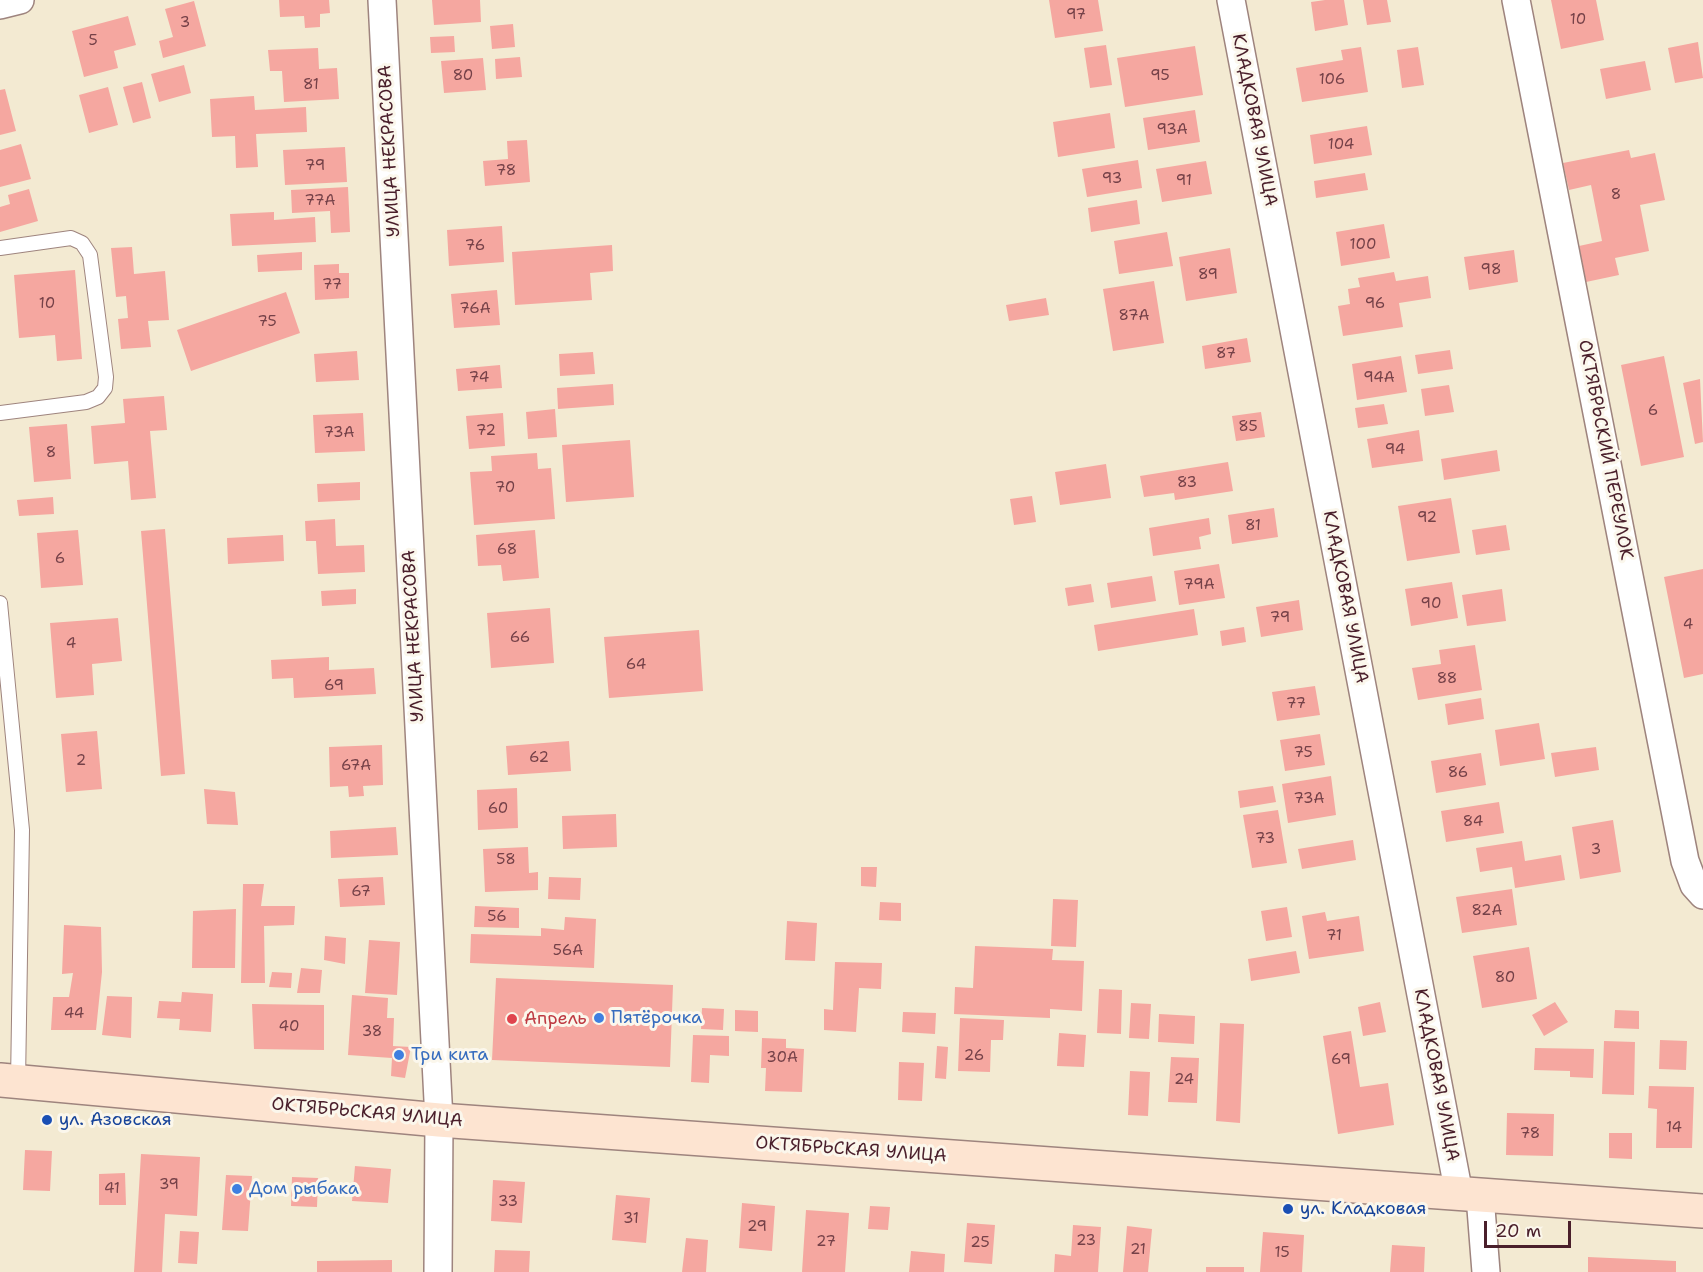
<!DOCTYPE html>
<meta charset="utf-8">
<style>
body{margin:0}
#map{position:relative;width:1703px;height:1272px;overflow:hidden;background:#f3ead2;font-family:"Shantell Sans",sans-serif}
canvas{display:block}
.scale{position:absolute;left:1484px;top:1221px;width:87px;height:27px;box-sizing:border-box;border:3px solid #4a1f2b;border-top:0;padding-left:8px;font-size:18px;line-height:21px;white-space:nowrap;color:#4a1f2b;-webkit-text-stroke:4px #fbf7ec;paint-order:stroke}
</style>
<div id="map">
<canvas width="1703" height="1272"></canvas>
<div class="scale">20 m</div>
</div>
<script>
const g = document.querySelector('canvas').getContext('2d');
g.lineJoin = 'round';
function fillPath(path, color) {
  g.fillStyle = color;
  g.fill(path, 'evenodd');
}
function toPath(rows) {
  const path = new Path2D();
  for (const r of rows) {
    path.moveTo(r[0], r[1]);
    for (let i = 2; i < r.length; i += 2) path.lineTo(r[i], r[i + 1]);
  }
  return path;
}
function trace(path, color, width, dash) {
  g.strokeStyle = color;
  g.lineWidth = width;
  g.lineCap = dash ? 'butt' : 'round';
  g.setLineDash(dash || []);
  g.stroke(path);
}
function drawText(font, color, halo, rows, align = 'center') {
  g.font = font + ' "Shantell Sans",sans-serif';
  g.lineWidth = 6;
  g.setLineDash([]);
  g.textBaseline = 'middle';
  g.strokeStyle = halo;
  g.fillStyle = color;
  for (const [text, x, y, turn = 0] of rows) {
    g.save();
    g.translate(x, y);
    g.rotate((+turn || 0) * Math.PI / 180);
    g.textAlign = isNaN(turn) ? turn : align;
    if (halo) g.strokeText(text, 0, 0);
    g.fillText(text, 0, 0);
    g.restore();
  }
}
const building = toPath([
 [279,0,329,0,330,13,320,14,320,27,305,28,304,16,280,17],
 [432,0,480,0,481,22,434,25],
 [1049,0,1098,0,1103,31,1055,38],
 [1325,0,1344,0,1348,25,1315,31,1311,2],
 [1363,0,1387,0,1391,22,1367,25],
 [1551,0,1596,0,1604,40,1561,49],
 [194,1,206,46,163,58,159,41,173,37,165,9],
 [128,16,136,45,114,51,118,68,84,77,72,31],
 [513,24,515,47,492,49,490,26],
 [454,36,455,52,431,53,430,37],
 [1698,42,1703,78,1675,83,1668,48],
 [1106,45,1112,85,1090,88,1084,48],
 [1195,46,1203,95,1125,107,1117,58],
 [1361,47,1368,92,1302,102,1296,68,1343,60,1341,50],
 [1418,47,1424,85,1402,88,1397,50],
 [318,48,319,69,337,68,339,99,284,102,282,71,270,71,268,50],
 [520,57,522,77,496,79,495,59],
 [483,58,486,90,444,93,441,61],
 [1645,61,1651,90,1606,99,1600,69],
 [184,65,191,93,159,102,151,74],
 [142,82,151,118,133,123,123,87],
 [108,87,118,125,89,133,79,95],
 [5,89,16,131,0,135,0,90],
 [254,96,255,110,306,107,307,132,256,134,258,167,236,168,235,136,212,137,210,99],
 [1195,110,1200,142,1148,150,1143,118],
 [1110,113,1115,148,1058,157,1053,122],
 [1367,126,1372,155,1314,164,1310,135],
 [527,140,530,182,485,186,483,161,508,159,507,141],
 [21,144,31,179,0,187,0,150],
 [345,147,347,182,285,185,283,150],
 [1629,150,1631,158,1655,153,1665,200,1640,205,1649,251,1615,258,1619,275,1586,282,1579,246,1602,241,1591,185,1569,190,1563,163],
 [1138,160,1142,188,1087,197,1082,169],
 [1206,161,1212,194,1162,202,1156,169],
 [1365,173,1368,190,1316,198,1314,181],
 [348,187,350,232,331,233,330,211,292,213,291,190],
 [29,189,38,221,0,232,0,207,10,204,8,195],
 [1137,200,1140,224,1091,232,1088,208],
 [274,212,274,220,315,217,316,242,232,246,230,214],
 [1384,224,1390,258,1341,266,1336,232],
 [502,226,504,262,449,266,447,230],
 [1167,232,1173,266,1119,274,1114,241],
 [612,245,613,271,590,273,592,300,515,305,512,252],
 [132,247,134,274,165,271,169,320,148,321,151,347,121,349,118,319,128,318,126,296,116,297,111,248],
 [1230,248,1237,293,1186,301,1179,257],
 [1514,250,1518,282,1469,290,1464,257],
 [302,252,302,270,258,272,257,255],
 [339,264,339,273,349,273,349,298,315,300,314,265],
 [75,270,82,359,57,361,55,335,19,338,14,275],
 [1394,272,1396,281,1428,276,1431,298,1399,303,1403,327,1343,336,1338,306,1350,304,1348,289,1360,287,1358,278],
 [1154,281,1164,343,1113,351,1103,289],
 [497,290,500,325,454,328,451,294],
 [286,292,300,333,191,371,177,330],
 [1046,298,1049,315,1009,321,1006,305],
 [1247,338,1251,362,1205,369,1202,346],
 [1450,350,1453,369,1418,374,1415,355],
 [357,351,359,380,316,382,314,354],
 [593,352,595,374,560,376,559,354],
 [1401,356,1407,392,1357,400,1352,364],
 [1664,356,1684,457,1641,466,1621,365],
 [500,365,502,388,458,391,456,369],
 [1700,379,1703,442,1695,444,1683,383],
 [613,384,614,405,558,409,557,388],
 [1449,385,1454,412,1425,416,1421,389],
 [164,396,167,430,150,431,156,498,131,500,128,461,94,464,91,426,125,423,123,399],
 [1384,404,1388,424,1358,428,1355,408],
 [555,409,557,437,528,439,526,412],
 [1261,412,1265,437,1236,441,1232,416],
 [363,413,365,451,315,453,313,415],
 [503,413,505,446,469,449,466,416],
 [67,424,71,479,34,482,29,427],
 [1419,430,1423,461,1372,468,1367,439],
 [630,440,634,497,566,502,562,445],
 [1497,450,1500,471,1444,480,1441,459],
 [537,453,538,469,551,468,555,519,474,525,470,472,492,471,491,456],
 [1228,462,1233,491,1175,500,1174,493,1144,497,1140,476],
 [1106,464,1111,498,1060,505,1055,472],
 [360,482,360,500,318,502,317,484],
 [1032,496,1036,522,1014,525,1010,499],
 [53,497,54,514,19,516,17,500],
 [1451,498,1460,553,1407,561,1398,506],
 [1274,508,1278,537,1232,544,1228,515],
 [1209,518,1211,534,1199,537,1201,549,1153,556,1149,528],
 [335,519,336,546,364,545,365,572,318,574,316,541,306,541,305,521],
 [1506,525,1510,550,1476,555,1472,530],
 [165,529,185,774,161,776,141,531],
 [78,530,83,585,41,588,37,533],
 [535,530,539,578,503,581,501,565,478,566,476,535],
 [283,535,284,561,228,564,227,538],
 [1219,564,1225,598,1179,605,1174,571],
 [1703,569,1703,674,1684,678,1664,577],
 [1152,576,1156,601,1111,608,1107,583],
 [1452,582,1458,618,1411,626,1405,589],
 [1091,584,1094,602,1068,606,1065,588],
 [356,589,356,604,322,606,321,591],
 [1502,589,1506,621,1467,626,1462,595],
 [1299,600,1303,630,1261,637,1256,607],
 [550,608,554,663,491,668,487,613],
 [1194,609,1198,635,1098,651,1094,625],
 [118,618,122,661,92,664,94,695,56,698,50,623],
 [1244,627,1246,642,1222,646,1220,631],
 [699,630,703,691,609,698,604,637],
 [1475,645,1482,690,1418,700,1412,668,1441,664,1439,650],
 [329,657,329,670,374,668,376,694,294,698,293,678,272,679,271,660],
 [1315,686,1320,715,1277,721,1272,692],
 [1481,698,1484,719,1448,725,1445,704],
 [1539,723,1545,759,1500,766,1495,730],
 [97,731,102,789,66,792,61,734],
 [1320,734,1325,765,1285,771,1280,740],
 [569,741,571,771,508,775,506,746],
 [382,745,383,785,363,786,364,796,349,797,348,786,330,787,329,747],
 [1596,747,1599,770,1555,777,1551,753],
 [1481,753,1486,785,1436,793,1431,761],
 [1331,776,1336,815,1288,823,1282,784],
 [1273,786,1276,802,1240,808,1238,791],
 [517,788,518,828,478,830,477,790],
 [204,789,235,792,238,825,207,824],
 [1499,802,1504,833,1446,842,1441,811],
 [1278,810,1287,863,1252,868,1243,815],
 [616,814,617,847,563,849,562,816],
 [1613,820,1621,872,1580,879,1572,827],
 [396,827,398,855,331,858,330,831],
 [1353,840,1356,860,1302,869,1298,849],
 [1522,841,1525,861,1561,855,1565,880,1515,888,1512,867,1480,872,1476,848],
 [528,847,529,873,538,872,538,890,485,892,483,849],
 [861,867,877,867,876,887,861,886],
 [383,877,385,905,340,907,338,879],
 [549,877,581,878,580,900,548,899],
 [243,884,264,884,261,906,295,906,294,925,264,926,265,983,241,983],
 [1512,889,1517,925,1462,933,1456,897],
 [1053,899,1078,900,1076,947,1051,946],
 [880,902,901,903,901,921,879,920],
 [475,906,519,908,519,928,474,927],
 [1287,907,1292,937,1266,941,1261,911],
 [236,909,235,968,192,968,193,911],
 [1325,912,1327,921,1359,916,1364,951,1309,959,1302,916],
 [565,917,596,919,594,968,470,963,471,934,541,936,541,928,564,930],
 [787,921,817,923,815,961,785,960],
 [64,925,101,927,102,972,96,1030,51,1030,53,997,69,997,73,973,62,974],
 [325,936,346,938,345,964,324,960],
 [369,940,400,942,397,995,365,993],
 [975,946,1053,949,1052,960,1084,961,1082,1011,1050,1009,1050,1018,954,1014,955,987,973,988],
 [1529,947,1537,999,1482,1008,1473,956],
 [1296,951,1300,973,1251,981,1248,959],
 [835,962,882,963,881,989,859,988,856,1032,824,1030,824,1009,833,1010],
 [301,968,322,970,320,993,297,993],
 [272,972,292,973,291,988,269,987],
 [496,978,673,985,670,1067,492,1060],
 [1099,989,1122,990,1121,1034,1097,1033],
 [182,992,213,994,211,1032,179,1030,180,1019,157,1018,159,1001,181,1002],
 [352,995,388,998,387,1018,394,1018,393,1046,411,1047,405,1078,391,1076,392,1058,348,1055],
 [107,996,132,997,131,1038,102,1035],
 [1380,1002,1386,1032,1363,1036,1358,1007],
 [1555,1002,1568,1022,1544,1036,1532,1015],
 [1131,1003,1151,1004,1149,1039,1129,1038],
 [252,1004,324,1005,324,1050,254,1049],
 [702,1008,724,1009,723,1030,701,1029],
 [735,1010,758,1011,758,1032,735,1031],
 [1615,1010,1639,1011,1639,1029,1614,1028],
 [903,1012,936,1013,935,1034,902,1032],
 [1159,1014,1195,1016,1194,1044,1158,1042],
 [960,1018,1004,1020,1003,1040,991,1040,990,1072,958,1071],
 [1220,1023,1244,1024,1240,1123,1216,1121],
 [1351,1031,1360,1087,1388,1083,1394,1125,1338,1134,1323,1036],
 [1059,1033,1086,1035,1084,1067,1057,1066],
 [693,1035,729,1036,729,1056,710,1055,709,1083,691,1082],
 [762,1038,786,1039,786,1048,804,1049,802,1092,765,1091,766,1068,761,1068],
 [1660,1040,1687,1041,1686,1070,1659,1069],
 [1604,1041,1635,1042,1634,1095,1602,1094],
 [937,1046,948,1047,946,1079,935,1078],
 [1535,1048,1594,1049,1593,1078,1570,1077,1570,1071,1534,1070],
 [1171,1057,1199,1058,1197,1103,1168,1102],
 [899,1062,924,1063,922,1101,898,1100],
 [1130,1071,1150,1072,1148,1116,1128,1115],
 [1649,1086,1694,1087,1692,1148,1656,1148,1657,1109,1648,1108],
 [1507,1113,1554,1114,1553,1156,1506,1155],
 [1609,1133,1632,1133,1632,1159,1609,1158],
 [25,1150,52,1151,50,1191,23,1190],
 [141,1154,200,1157,197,1216,165,1214,162,1272,134,1272],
 [355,1166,391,1169,388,1203,352,1201],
 [125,1173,126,1205,99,1205,99,1174],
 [226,1175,252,1176,248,1231,222,1230],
 [292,1177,318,1178,317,1207,291,1206],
 [493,1180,525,1182,522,1223,491,1221],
 [616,1195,650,1198,646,1243,612,1240],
 [742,1203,775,1206,772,1251,739,1248],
 [870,1206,890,1207,888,1230,868,1229],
 [806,1210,849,1213,845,1272,802,1272],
 [967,1223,995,1225,992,1264,964,1262],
 [1073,1225,1101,1227,1098,1272,1054,1272,1055,1254,1071,1256],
 [1127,1226,1152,1229,1148,1272,1123,1272],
 [180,1231,199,1232,197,1264,178,1263],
 [1263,1232,1304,1235,1302,1272,1260,1272],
 [686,1238,708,1240,706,1272,682,1272],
 [1392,1245,1425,1247,1424,1272,1390,1272],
 [495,1250,530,1251,529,1272,494,1272],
 [911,1251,945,1254,944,1272,909,1272],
 [1588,1257,1676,1261,1676,1272,1588,1272],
 [392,1260,392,1272,317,1272,317,1261],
 [1206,1267,1244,1267,1244,1272,1206,1272]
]);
const lane = toPath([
 [0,248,71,238,82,243,90,255,106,377,105,388,98,397,86,402,0,413],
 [0,603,22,830,18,1082]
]);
const street = toPath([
 [382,0,439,1120,438,1272],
 [1231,0,1459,1194],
 [1516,0,1685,861,1694,885,1703,895],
 [0,5,20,0],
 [1480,1196,1486,1272]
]);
const secondary = toPath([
 [0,1080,439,1120,1703,1211]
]);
const markers = [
 [599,1018,6,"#3f7fe0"],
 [512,1019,6,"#e0444e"],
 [399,1055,6,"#3f7fe0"],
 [47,1120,6,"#1a4fb4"],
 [237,1189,6,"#3f7fe0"],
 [1288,1209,6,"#1a4fb4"]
];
const numberNames = [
 ["97",1076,15],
 ["10",1578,20],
 ["3",185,23],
 ["5",93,41],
 ["80",463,76],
 ["95",1160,76],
 ["106",1332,80],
 ["81",311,85],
 ["93А",1172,130],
 ["104",1341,145],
 ["79",315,166],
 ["78",506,171],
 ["93",1112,179],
 ["91",1184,181],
 ["8",1616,195],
 ["77А",320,201],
 ["100",1363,245],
 ["76",475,246],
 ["98",1491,270],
 ["89",1208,275],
 ["77",332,285],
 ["10",47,304],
 ["96",1375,304],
 ["76А",475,309],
 ["87А",1134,316],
 ["75",267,322],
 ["87",1226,354],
 ["74",479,378],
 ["94А",1379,378],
 ["6",1653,411],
 ["85",1248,427],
 ["72",486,431],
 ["73А",339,433],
 ["94",1395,450],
 ["8",51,453],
 ["83",1187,483],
 ["70",505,488],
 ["92",1427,518],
 ["81",1253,526],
 ["68",507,550],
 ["6",60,559],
 ["79А",1199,585],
 ["90",1431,604],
 ["79",1280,618],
 ["4",1688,625],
 ["66",520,638],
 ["4",71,644],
 ["64",636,665],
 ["88",1447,679],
 ["69",334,686],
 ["77",1296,704],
 ["75",1303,753],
 ["62",539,758],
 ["2",81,761],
 ["67А",356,766],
 ["86",1458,773],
 ["73А",1309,799],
 ["60",498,809],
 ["84",1473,822],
 ["73",1265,839],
 ["3",1596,850],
 ["58",506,860],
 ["67",361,892],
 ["82А",1487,911],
 ["56",497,917],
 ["71",1334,936],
 ["56А",568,951],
 ["80",1505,978],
 ["44",74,1014],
 ["40",289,1027],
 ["38",372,1032],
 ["26",974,1056],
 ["30А",782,1058],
 ["69",1341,1060],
 ["24",1184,1080],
 ["14",1674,1128],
 ["78",1530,1134],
 ["39",169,1185],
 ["41",112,1189],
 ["33",508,1202],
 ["31",631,1219],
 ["29",757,1227],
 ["23",1086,1241],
 ["27",826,1242],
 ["25",980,1243],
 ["21",1138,1250],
 ["15",1282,1253]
];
const streetNames = [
 ["КЛАДКОВАЯ УЛИЦА",1254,120,79],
 ["УЛИЦА НЕКРАСОВА",390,151,-93],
 ["ОКТЯБРЬСКИЙ ПЕРЕУЛОК",1605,450,79],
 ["КЛАДКОВАЯ УЛИЦА",1345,597,79],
 ["УЛИЦА НЕКРАСОВА",414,636,-93],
 ["КЛАДКОВАЯ УЛИЦА",1436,1075,79],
 ["ОКТЯБРЬСКАЯ УЛИЦА",367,1113,5],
 ["ОКТЯБРЬСКАЯ УЛИЦА",851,1150,4]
];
const shopNames = [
 ["Пятёрочка",611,1018],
 ["Три кита",411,1055],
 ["Дом рыбака",249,1189]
];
const healthNames = [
 ["Апрель",524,1019]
];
const transitNames = [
 ["ул. Азовская",59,1120],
 ["ул. Кладковая",1300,1209]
];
fillPath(building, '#f5a7a0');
trace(lane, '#9e847e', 16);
trace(street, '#9e847e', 30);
trace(secondary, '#9e847e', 36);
trace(lane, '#fff', 14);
trace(street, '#fff', 27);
trace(secondary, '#fde4d1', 33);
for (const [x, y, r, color] of markers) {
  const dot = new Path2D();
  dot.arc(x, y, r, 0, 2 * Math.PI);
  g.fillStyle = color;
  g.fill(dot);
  trace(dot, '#fbf7ec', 2);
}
drawText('15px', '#754148', null, numberNames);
drawText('18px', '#4a1f2b', '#fbf7ec', streetNames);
drawText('18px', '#366cbe', '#fbf7ec', shopNames, 'left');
drawText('18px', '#be3a42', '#fbf7ec', healthNames, 'left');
drawText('18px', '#164399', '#fbf7ec', transitNames, 'left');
</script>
